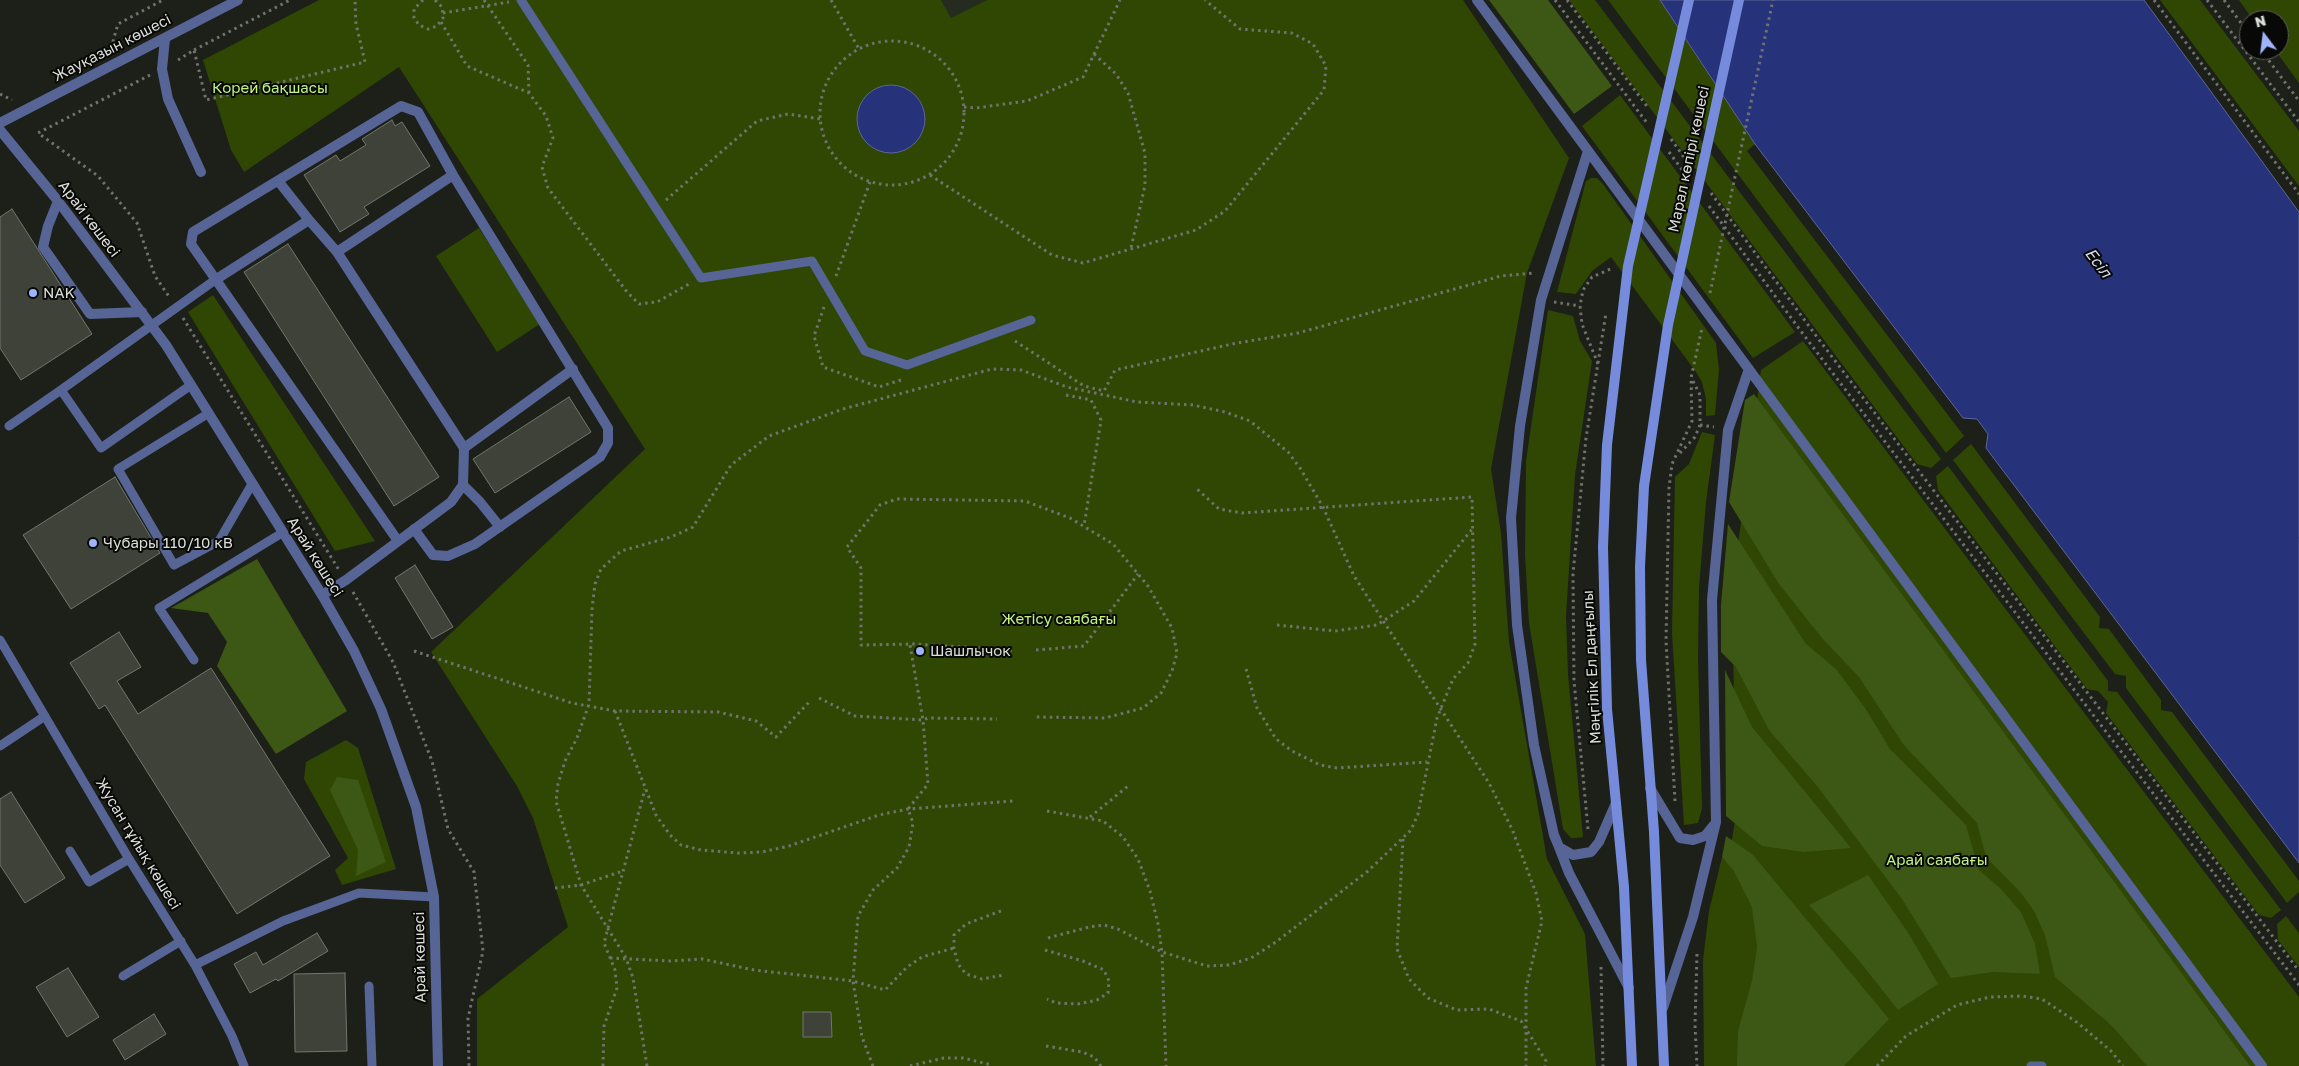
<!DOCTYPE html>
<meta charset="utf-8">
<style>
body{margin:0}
#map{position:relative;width:2299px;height:1066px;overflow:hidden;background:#1c2018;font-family:"Golos Text",sans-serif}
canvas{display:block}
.north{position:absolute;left:2239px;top:10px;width:50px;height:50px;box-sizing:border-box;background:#080906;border:1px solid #5d5e5a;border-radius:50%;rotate:345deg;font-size:14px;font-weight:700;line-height:20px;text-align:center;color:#dcded9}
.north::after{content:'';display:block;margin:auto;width:18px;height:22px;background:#9eb4fd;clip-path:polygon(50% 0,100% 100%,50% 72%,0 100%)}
</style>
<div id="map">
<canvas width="2299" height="1066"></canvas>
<div class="north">N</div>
</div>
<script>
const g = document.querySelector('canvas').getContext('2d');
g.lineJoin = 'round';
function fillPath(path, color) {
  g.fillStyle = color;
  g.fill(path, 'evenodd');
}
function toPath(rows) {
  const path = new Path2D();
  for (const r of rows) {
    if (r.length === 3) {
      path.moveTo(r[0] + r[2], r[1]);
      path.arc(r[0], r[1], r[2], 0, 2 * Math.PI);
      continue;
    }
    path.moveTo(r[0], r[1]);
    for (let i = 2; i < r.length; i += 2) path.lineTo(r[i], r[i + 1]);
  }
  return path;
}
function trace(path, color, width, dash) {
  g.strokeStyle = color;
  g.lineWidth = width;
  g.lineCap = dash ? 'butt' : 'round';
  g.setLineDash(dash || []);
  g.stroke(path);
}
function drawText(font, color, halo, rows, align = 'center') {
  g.font = font + ' "Golos Text",sans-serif';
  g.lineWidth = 4;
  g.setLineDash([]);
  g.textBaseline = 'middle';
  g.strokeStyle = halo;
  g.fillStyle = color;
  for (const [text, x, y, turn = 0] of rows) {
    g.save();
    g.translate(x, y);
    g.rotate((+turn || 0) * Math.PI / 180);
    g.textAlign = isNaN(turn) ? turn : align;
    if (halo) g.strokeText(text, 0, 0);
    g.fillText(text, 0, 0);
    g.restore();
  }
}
const built = toPath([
 [941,0,987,0,951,19]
]);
const green = toPath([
 [319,0,941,0,951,18,987,0,1463,0,1569,158,1527,273,1491,469,1501,533,1509,642,1547,859,1585,934,1596,1066,477,1066,477,999,568,927,533,818,517,786,431,652,645,449,399,67,244,172,231,150,203,60],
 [1569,0,1595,0,1941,459,1931,468,1917,464],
 [1608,0,1660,0,1755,144,1747,151,1964,436,1946,453],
 [2160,0,2200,0,2299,131,2299,186],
 [2239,0,2299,0,2299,83,2275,50,2279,50,2279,20,2253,20],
 [1620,95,1795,332,1753,358,1582,126],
 [1591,178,1597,178,1603,184,1716,343,1719,370,1715,415,1706,416,1706,399,1702,382,1696,372,1611,257,1592,271,1576,294,1557,292,1586,181],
 [479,228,540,324,497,352,436,256],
 [213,295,375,541,335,551,188,312],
 [1548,310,1573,316,1580,341,1592,361,1575,475,1566,616,1568,674,1583,837,1576,838,1571,838,1563,829,1529,623,1525,555,1526,461],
 [1803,341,2299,997,2299,1066,1704,1066,1703,960,1709,911,1722,857,1728,863,1736,815,1732,590,1761,370],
 [1702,432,1715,435,1706,502,1699,588,1698,659,1702,808,1698,823,1684,825,1672,633,1675,477,1689,464],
 [1971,444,2100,617,2099,628,2109,629,2161,700,2161,710,2172,712,2299,881,2299,892,2287,903,2126,688,2126,676,2115,674,1953,460],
 [1948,466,2108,681,2108,691,2117,692,2281,910,2271,918,2259,915,2106,713,2108,702,2098,691,2087,689,1938,490,1936,476],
 [346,740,358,748,396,869,342,885,335,870,348,858,304,779,306,762],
 [2286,916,2299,933,2299,967,2278,940,2277,924]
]);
const forest = toPath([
 [1489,0,1548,0,1612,86,1574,114],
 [1754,394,2250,1066,2147,1066,2111,1025,2055,977,2045,935,2034,911,2021,893,1986,857,1977,823,1903,744,1859,677,1822,638,1779,584,1729,502,1745,400],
 [1728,524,1806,644,1836,669,1865,708,1890,749,1966,825,1979,870,2001,889,2021,912,2035,944,2040,974,1993,972,1951,978,1902,899,1817,786,1769,730,1736,667,1721,652,1721,605],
 [257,559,347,711,276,754,217,666,227,642,208,613,171,608],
 [1725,670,1752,727,1851,848,1804,852,1762,846,1726,816],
 [337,777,358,780,386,862,356,876,358,850,330,790],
 [1726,836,1753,855,1889,1019,1844,1066,1737,1066,1738,1031,1752,981,1757,947,1752,907,1734,871,1722,857],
 [1868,875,1909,934,1938,984,1898,1010,1857,958,1809,905]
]);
const water = toPath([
 [1660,0,2144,0,2299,212,2299,863,1986,448,1988,434,1977,419,1963,418,1755,144,1660,0],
 [891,119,34]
]);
const building = toPath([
 [392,120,395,126,402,122,430,166,364,207,369,214,340,232,304,175,336,155,340,161,366,145,362,139,392,120],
 [12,209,92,334,21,380,0,348,0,217,12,209],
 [288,244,439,477,394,506,244,272,288,244],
 [569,397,591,432,495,493,473,459,569,397],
 [115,477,160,553,71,609,23,535,115,477],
 [415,565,453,627,432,639,395,578,415,565],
 [119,632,141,667,117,681,138,714,211,668,330,856,237,914,105,705,99,709,70,663,119,632],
 [11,792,65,878,25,903,0,865,0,799,11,792],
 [317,933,328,951,278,981,276,979,250,993,234,964,256,952,263,965,317,933],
 [68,968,99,1017,67,1037,36,987,68,968],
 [345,973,347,1051,295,1052,294,974,345,973],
 [803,1012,831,1012,832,1037,803,1037,803,1012],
 [154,1014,166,1034,125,1060,113,1040,154,1014]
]);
const path = toPath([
 [423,0,414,9,414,18,419,25,428,29,437,26,443,18,442,7,435,0],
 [484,0,528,65,529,93],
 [831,0,859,49],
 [1555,0,1647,123],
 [1567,0,1649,109],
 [2154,0,2299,194],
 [2207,0,2299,122],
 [2224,0,2249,34],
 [443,13,509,2],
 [441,22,467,66,529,93,546,116,553,138,542,167,548,188,627,292,639,304,657,302,689,284],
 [892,113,72],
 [111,48,118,24,163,0],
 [194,50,290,0],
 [2261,50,2299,101],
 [1094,54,1116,74,1128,93,1145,153,1145,185,1131,248],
 [178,60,194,50,206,100,365,62,356,24,355,0],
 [150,75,38,133,98,176,137,223,155,276,170,298],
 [0,94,12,100],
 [964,107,976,108,1027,101,1083,77,1120,0],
 [1671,139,1689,164],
 [1669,152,1686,175],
 [930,175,1052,255,1083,263,1196,230,1225,211,1324,90,1326,66,1313,44,1292,33,1240,29,1205,0],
 [1711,193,1820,341,2299,971],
 [666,200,757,121,788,114,820,119],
 [1709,206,1803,334,2299,985],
 [836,276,870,182],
 [1710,293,1773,0],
 [1554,302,1580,306],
 [824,307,814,336,823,367,879,387,904,379],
 [183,318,339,570],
 [1015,341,1084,386,1104,391,1115,370,1237,343,1298,333,1501,276,1535,273],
 [1598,364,1582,324,1580,306,1583,290,1592,277,1613,268],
 [1066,395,1091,400,1101,420,1084,526],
 [1700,425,1714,427],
 [1680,453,1695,437,1700,425,1700,395,1693,381],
 [353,592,393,662,432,761,448,829,474,872,483,951,468,1018,469,1066],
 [1277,625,1335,631,1377,625,1414,601,1473,528],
 [1012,650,913,644,861,645,861,568,847,547,880,505,897,499,1025,501,1070,518,1113,544,1148,586,1172,628,1177,653,1172,671,1161,693,1143,708,1105,718,1036,717],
 [1036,650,1084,646,1138,574],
 [414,651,572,703,615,711,718,712,756,721,776,737,811,700],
 [1246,669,1257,708,1276,739,1292,751,1320,765,1337,768,1427,762],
 [819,698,855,716,923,720,928,718,997,719],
 [615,711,656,815,670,835,681,845,701,850,738,853,762,852,789,846,879,815,908,809,1013,801],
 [1675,801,1666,641,1669,488,1672,464,1692,421,1691,378,1702,328],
 [1047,811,1103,821,1123,837,1138,859,1150,891,1158,924,1162,952,1166,1066],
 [1090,817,1128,786],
 [1588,829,1574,681,1573,574,1586,438,1606,313],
 [1403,839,1397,949,1409,979,1428,998,1457,1010,1489,1009,1521,1021,1546,1061,1545,1066],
 [555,888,581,885,623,871],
 [1001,911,966,924,954,935,954,948,958,964,966,974,982,979,1004,975],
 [1048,938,1089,927,1104,925,1118,929,1162,952,1207,966,1229,965,1251,958,1276,942,1368,871,1411,830,1418,814,1437,718,1453,679,1468,663,1475,644,1472,497,1242,513,1219,509,1197,489],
 [1045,950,1083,961,1104,970,1109,981,1108,993,1097,1000,1078,1004,1056,1003,1047,999],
 [1697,954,1695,1025,1697,1066],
 [610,958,671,961,702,959,754,970,853,981,885,990,907,967,922,957,954,948],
 [1601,967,1603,1066],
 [1046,1046,1082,1052,1094,1057,1101,1066],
 [603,1066,604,1026,617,988,615,970,604,943,645,789],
 [647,1066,633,978,626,958,581,885,556,801,558,784,565,761,577,738,589,704,592,609,595,584,601,569,621,551,671,537,693,527,731,465,769,436,843,409,992,369,1021,370,1067,387,1137,402,1193,405,1225,412,1250,421,1288,452,1300,468,1323,507,1354,576,1489,783,1512,829,1536,893,1542,921,1526,988,1526,1066],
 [873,1066,862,1037,853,981,858,916,873,890,897,868,909,847,913,823,908,809,928,784,923,720,910,645],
 [910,1066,944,1058,963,1058,992,1065],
 [1877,1066,1906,1036,1957,1005,1990,997,2022,996,2042,999,2078,1023,2111,1051,2123,1066]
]);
const service = toPath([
 [521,0,701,278,812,261,865,351,907,365,1031,320],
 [191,385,101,448,61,390,215,280],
 [209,413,118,469,174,565,219,541,252,484],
 [9,426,61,390],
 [0,640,129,859,195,965,232,1036,244,1066],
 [194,660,159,608,282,533],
 [0,746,45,716],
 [70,851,89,882,129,859],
 [195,965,283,921,359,893,434,897],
 [123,976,181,941],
 [369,986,372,1066],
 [2031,1066,2042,1066]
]);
const minor = toPath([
 [1477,0,2262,1066],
 [165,39,162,69,168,99,201,172],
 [0,123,238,0],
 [279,182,309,220],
 [58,201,48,226,43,247,90,314,142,312],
 [337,252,453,175,418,112,401,106,193,232,191,244,398,541],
 [215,280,309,220,337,252,464,448,463,485,451,502,346,580,322,595],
 [464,448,573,369],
 [463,485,480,502,500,527],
 [414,529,433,555,448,556,475,544,600,457,608,443,608,428,453,175],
 [1650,788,1680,838,1693,840,1705,836,1714,825],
 [1616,803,1599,842,1591,852,1573,855,1559,847,1569,873,1629,988],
 [1559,847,1554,835,1534,745,1517,625,1511,518,1520,426,1541,300,1588,151],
 [1663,1008,1693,917,1716,822,1712,600,1728,430,1749,369]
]);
const tertiary = toPath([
 [0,130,58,201,166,345,322,595,354,651,381,709,416,807,434,897,438,1066]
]);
const secondary = toPath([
 [1632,1066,1624,887,1607,709,1603,547,1607,445,1628,266,1689,0],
 [1664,1066,1654,832,1641,660,1640,567,1644,486,1668,325,1739,0]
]);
const markers = [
 [33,293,5,"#9eb4fd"],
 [93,543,5,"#9eb4fd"],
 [920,651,5,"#9eb4fd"]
];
const streetNames = [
 ["Жауқазын көшесі",112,48,-27],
 ["Марал көпірі көшесі",1689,159,-78],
 ["Арай көшесі",89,219,53],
 ["Арай көшесі",315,557,58],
 ["Мәңгілік Ел даңғылы",1592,667,-93],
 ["Жусан тұйық көшесі",138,844,59],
 ["Арай көшесі",420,957,-91]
];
const parkNames = [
 ["Корей бақшасы",270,88],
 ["Жетісу саябағы",1059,619],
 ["Арай саябағы",1937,860]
];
const poiNames = [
 ["NAK",43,293],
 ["Чубары 110/10 кВ",103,543],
 ["Шашлычок",930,651]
];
const waterNames = [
 ["Есіл",2098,263,53]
];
fillPath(built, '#252b1e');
fillPath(green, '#2f4702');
fillPath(forest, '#3d5715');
fillPath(water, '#26337a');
trace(water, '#5d6696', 1);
fillPath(building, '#3e4239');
trace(building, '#72776e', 1);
trace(path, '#70736d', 3, [2.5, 4]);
trace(service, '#566496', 9);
trace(minor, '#566496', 10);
trace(tertiary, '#566496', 10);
trace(secondary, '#768bdc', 10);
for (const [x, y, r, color] of markers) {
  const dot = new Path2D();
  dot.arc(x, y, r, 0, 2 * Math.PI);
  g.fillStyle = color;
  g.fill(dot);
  trace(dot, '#080906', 2);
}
drawText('15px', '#dcded9', '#080906', streetNames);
drawText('15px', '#c1f382', '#080906', parkNames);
drawText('15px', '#dcded9', '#080906', poiNames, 'left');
drawText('italic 16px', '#d3daef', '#080906', waterNames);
</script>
